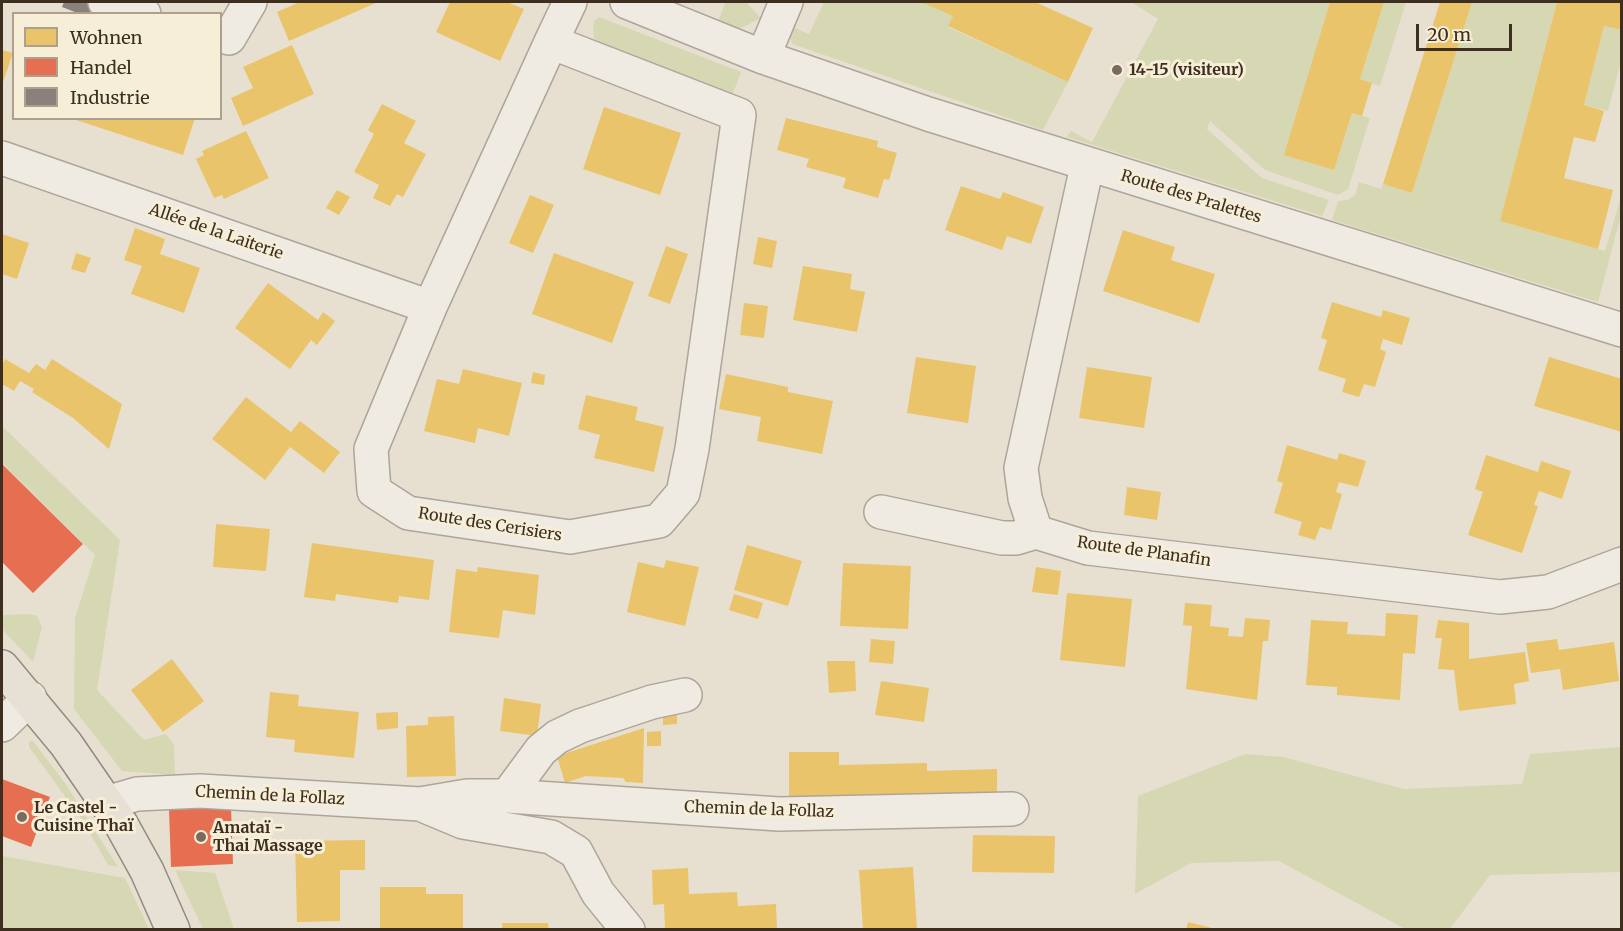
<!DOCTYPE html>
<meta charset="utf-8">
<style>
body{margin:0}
#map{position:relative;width:1623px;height:931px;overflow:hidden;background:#e7e0d1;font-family:Merriweather,serif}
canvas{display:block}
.frame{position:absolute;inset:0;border:3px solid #3d2e20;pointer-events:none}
.legend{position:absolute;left:12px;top:12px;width:210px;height:108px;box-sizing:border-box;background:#f7eed8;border:2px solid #ada18e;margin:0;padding:8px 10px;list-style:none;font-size:18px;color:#3d2e20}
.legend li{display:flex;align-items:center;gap:12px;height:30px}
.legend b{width:30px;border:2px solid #ada18e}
.scale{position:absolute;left:1416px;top:24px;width:96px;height:27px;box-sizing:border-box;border:3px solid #3d2e20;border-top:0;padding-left:8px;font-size:18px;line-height:21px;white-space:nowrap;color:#3d2e20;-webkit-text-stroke:4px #f7eed8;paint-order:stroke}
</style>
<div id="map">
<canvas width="1623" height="931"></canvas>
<div class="frame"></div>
<ul class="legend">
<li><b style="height:16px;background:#e9c46a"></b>Wohnen</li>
<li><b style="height:16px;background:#e76f51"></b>Handel</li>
<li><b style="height:16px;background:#8a817c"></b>Industrie</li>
</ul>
<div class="scale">20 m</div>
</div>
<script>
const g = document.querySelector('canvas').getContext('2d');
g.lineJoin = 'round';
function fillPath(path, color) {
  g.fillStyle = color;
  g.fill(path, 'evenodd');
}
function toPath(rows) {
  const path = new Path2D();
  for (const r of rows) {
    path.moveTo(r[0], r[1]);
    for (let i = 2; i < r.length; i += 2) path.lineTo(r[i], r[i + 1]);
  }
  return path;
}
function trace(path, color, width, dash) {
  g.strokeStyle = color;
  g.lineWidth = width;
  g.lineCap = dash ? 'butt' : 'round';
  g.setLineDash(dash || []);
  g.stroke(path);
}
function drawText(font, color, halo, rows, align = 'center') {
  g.font = font + ' Merriweather,serif';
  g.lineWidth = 6;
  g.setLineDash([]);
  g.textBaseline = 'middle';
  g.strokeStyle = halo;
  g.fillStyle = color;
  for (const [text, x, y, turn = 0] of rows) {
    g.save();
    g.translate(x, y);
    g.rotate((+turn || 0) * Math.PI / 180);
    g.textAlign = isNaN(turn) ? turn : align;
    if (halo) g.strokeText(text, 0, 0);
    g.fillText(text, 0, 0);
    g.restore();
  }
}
const green = toPath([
 [721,2,746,2,761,18,741,28,717,25,725,3],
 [824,2,922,2,953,16,948,27,1068,82,1043,130,792,44,788,25,809,34],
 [1131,2,1330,2,1285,155,1334,170,1352,113,1370,118,1348,189,1338,195,1265,170,1210,121,1207,129,1262,178,1329,200,1322,216,1067,137,1071,131,1092,142,1158,19],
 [1384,2,1406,2,1380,86,1360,79],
 [1472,2,1557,2,1500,221,1605,251,1621,197,1621,215,1598,302,1332,220,1338,201,1348,200,1355,195,1359,182,1381,189,1383,184,1412,193],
 [599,17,741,72,732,96,599,45,594,38,593,29,594,21],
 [1604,26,1621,30,1621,61,1608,111,1584,105],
 [2,426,120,540,97,690,144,740,166,734,174,745,175,775,122,771,74,709,75,618,95,555,2,463],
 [30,614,37,616,42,627,33,662,2,629,2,615],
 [29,741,33,741,65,783,118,867,108,865,83,821,29,747],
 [1621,747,1621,872,1490,875,1450,929,1405,929,1279,861,1191,863,1135,894,1138,796,1245,754,1283,757,1404,789,1522,784,1530,754],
 [2,856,125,878,149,929,2,929],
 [175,870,215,873,234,929,203,929]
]);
const homes = toPath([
 [300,2,378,2,289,41,277,12],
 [450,2,507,2,524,9,500,61,436,32],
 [921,2,1035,2,1093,28,1068,82,948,26,953,16],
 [1330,2,1384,2,1360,79,1372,83,1362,116,1352,113,1334,170,1284,155],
 [1440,2,1472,2,1412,193,1383,184],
 [1557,2,1622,2,1622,30,1604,26,1584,105,1604,111,1595,142,1574,137,1564,178,1613,190,1598,249,1500,221],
 [292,45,314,94,243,126,231,98,253,88,243,67],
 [2,50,13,53,2,85],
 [382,104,416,121,404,143,426,154,403,197,397,194,390,206,373,198,379,185,354,172,374,134,368,130],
 [604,107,681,133,660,195,583,169],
 [70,118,195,118,183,155],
 [786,118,878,141,877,147,897,153,889,180,884,179,878,198,843,188,846,178,806,167,809,159,777,150],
 [246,131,269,178,224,199,222,195,214,198,196,159,204,155,202,151],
 [961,186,1000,199,1003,192,1044,207,1031,244,1007,236,1002,250,945,230],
 [337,190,350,197,339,215,326,208],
 [530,195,554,205,533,253,509,243],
 [135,228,165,239,160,254,200,268,184,313,131,294,142,266,124,260],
 [1123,230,1175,247,1171,260,1215,274,1199,323,1103,291],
 [2,234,29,243,17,279,2,274],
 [758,237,777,241,772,268,753,264],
 [666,246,688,254,670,304,648,296],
 [76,253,91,258,85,273,71,269],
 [554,253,634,282,612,343,532,314],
 [803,266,852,274,850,289,865,292,857,332,793,320],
 [268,283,318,320,323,312,335,321,317,345,311,340,290,369,235,328],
 [1332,302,1381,317,1383,310,1410,318,1402,345,1383,339,1380,349,1386,352,1375,387,1364,384,1359,397,1342,392,1346,379,1318,370,1327,340,1321,338],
 [744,303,768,306,764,338,740,335],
 [916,357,976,366,968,423,907,413],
 [1549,357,1622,379,1622,432,1534,406],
 [5,359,29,373,36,364,45,370,52,359,122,404,109,449,73,418,32,392,34,389,20,381,14,391,2,384,2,365],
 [1087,367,1152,377,1144,428,1079,418],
 [463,369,522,383,509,436,478,428,475,443,424,431,437,379,459,384],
 [533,372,545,375,544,385,531,383],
 [726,374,788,387,788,392,833,401,822,454,757,441,761,417,719,409],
 [586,395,638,407,635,420,664,427,654,472,594,458,600,435,578,429],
 [246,397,291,432,300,421,340,452,324,473,290,447,265,480,212,439],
 [1287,445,1337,460,1339,453,1366,461,1358,487,1339,482,1336,492,1342,494,1331,530,1320,527,1315,540,1298,535,1302,522,1274,513,1283,483,1277,481],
 [1486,455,1538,472,1541,461,1571,471,1562,499,1539,491,1534,505,1538,506,1522,553,1468,535,1483,492,1475,489],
 [1127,487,1161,492,1157,520,1124,515],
 [216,524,270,529,266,571,213,567],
 [312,543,434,560,429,600,399,596,398,603,336,594,335,601,304,597],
 [747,545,802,561,788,606,734,590],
 [666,560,699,567,685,626,627,612,638,562,664,568],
 [843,563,911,566,908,629,840,626],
 [478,567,539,575,535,615,503,610,499,638,449,632,456,569,477,572],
 [1036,567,1061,571,1058,595,1032,592],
 [1067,593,1132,599,1125,667,1060,660],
 [734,594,763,603,758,619,729,610],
 [1185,603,1212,605,1210,626,1229,628,1228,636,1243,637,1245,618,1270,620,1268,641,1263,641,1257,700,1186,689,1192,626,1183,625],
 [1386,613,1418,615,1415,654,1403,653,1400,700,1337,695,1337,687,1306,685,1311,620,1348,622,1347,634,1385,636],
 [1438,620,1469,623,1469,659,1525,652,1529,681,1514,684,1516,704,1459,711,1454,670,1438,669,1442,638,1435,638],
 [871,639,895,641,893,664,869,662],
 [1557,639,1559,650,1614,642,1619,681,1563,690,1560,669,1531,673,1526,643],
 [172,659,204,701,163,732,131,690],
 [827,661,855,661,856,691,829,693],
 [881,681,929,688,924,722,875,715],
 [270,692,299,695,298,706,359,712,354,758,294,752,295,740,266,737],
 [504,698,541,704,537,736,500,731],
 [677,710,677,724,663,725,663,711],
 [398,712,398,728,377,730,376,713],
 [454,716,456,776,407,777,406,726,428,725,428,717],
 [644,728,643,783,626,782,623,778,586,776,565,783,557,756],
 [661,731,661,746,647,746,647,732],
 [789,752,839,752,839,765,927,763,927,771,997,769,997,799,789,802],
 [973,835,1055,836,1054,873,972,872],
 [365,840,365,870,340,870,340,921,297,922,295,841],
 [913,867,917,930,863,930,859,870],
 [688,868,689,894,737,892,738,906,776,904,777,930,665,930,664,904,653,905,652,870],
 [380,887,426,887,426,894,463,894,463,930,380,930],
 [1188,922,1216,929,1216,930,1186,930],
 [502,923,548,923,549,930,502,930]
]);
const shops = toPath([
 [2,464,83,544,33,593,2,562],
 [2,779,50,797,31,847,2,836],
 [231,807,233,864,171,867,169,810]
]);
const industry = toPath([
 [64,2,94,2,90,14,80,14,62,7]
]);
const minor = toPath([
 [105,2,144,14],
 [627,2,763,57,928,114,1622,330],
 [220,36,229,38,250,2],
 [551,42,739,115,692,449,683,493,659,521,570,537,408,513,374,491,371,449,430,307,551,42,570,2],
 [763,57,786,2],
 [2,158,430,307],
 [1087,166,1021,468,1025,498,1036,532,1088,548,1500,597,1548,592,1622,564],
 [881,512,1002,538,1016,538,1036,532],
 [2,725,30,698],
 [507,796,541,750,557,737,580,726,652,702,685,695],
 [106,803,137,794,200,791,420,804,467,796,507,796,779,814,1012,809],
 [420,804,463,822,551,837,576,852,598,893,628,930]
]);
const major = toPath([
 [2,667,66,744,121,824,147,871,173,930]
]);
const markers = [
 [1117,70,6,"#786c5e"],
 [22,817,6,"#786c5e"],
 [201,837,6,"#786c5e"]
];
const poiNames = [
 ["14-15 (visiteur)",1129,70],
 ["Le Castel -",34,808],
 ["Cuisine Thaï",34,826],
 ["Amataï -",213,828],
 ["Thai Massage",213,846]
];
const streetNames = [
 ["Route des Pralettes",1191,197,17],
 ["Allée de la Laiterie",216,232,19],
 ["Route des Cerisiers",490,525,9],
 ["Route de Planafin",1144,552,8],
 ["Chemin de la Follaz",270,796,3],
 ["Chemin de la Follaz",759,810,2]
];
fillPath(green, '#d6d7b3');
fillPath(homes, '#e9c46a');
fillPath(shops, '#e76f51');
fillPath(industry, '#8a817c');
trace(minor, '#ada599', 36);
trace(major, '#928b80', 36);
trace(minor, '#efebe3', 33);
trace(major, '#e6e1d4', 33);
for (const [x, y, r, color] of markers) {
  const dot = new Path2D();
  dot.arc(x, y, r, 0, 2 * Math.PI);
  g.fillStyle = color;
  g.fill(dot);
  trace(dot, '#f7eed8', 2);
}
drawText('bold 16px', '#3d2e20', '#f7eed8', poiNames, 'left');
drawText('16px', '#3d2e20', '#f7eed8', streetNames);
</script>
